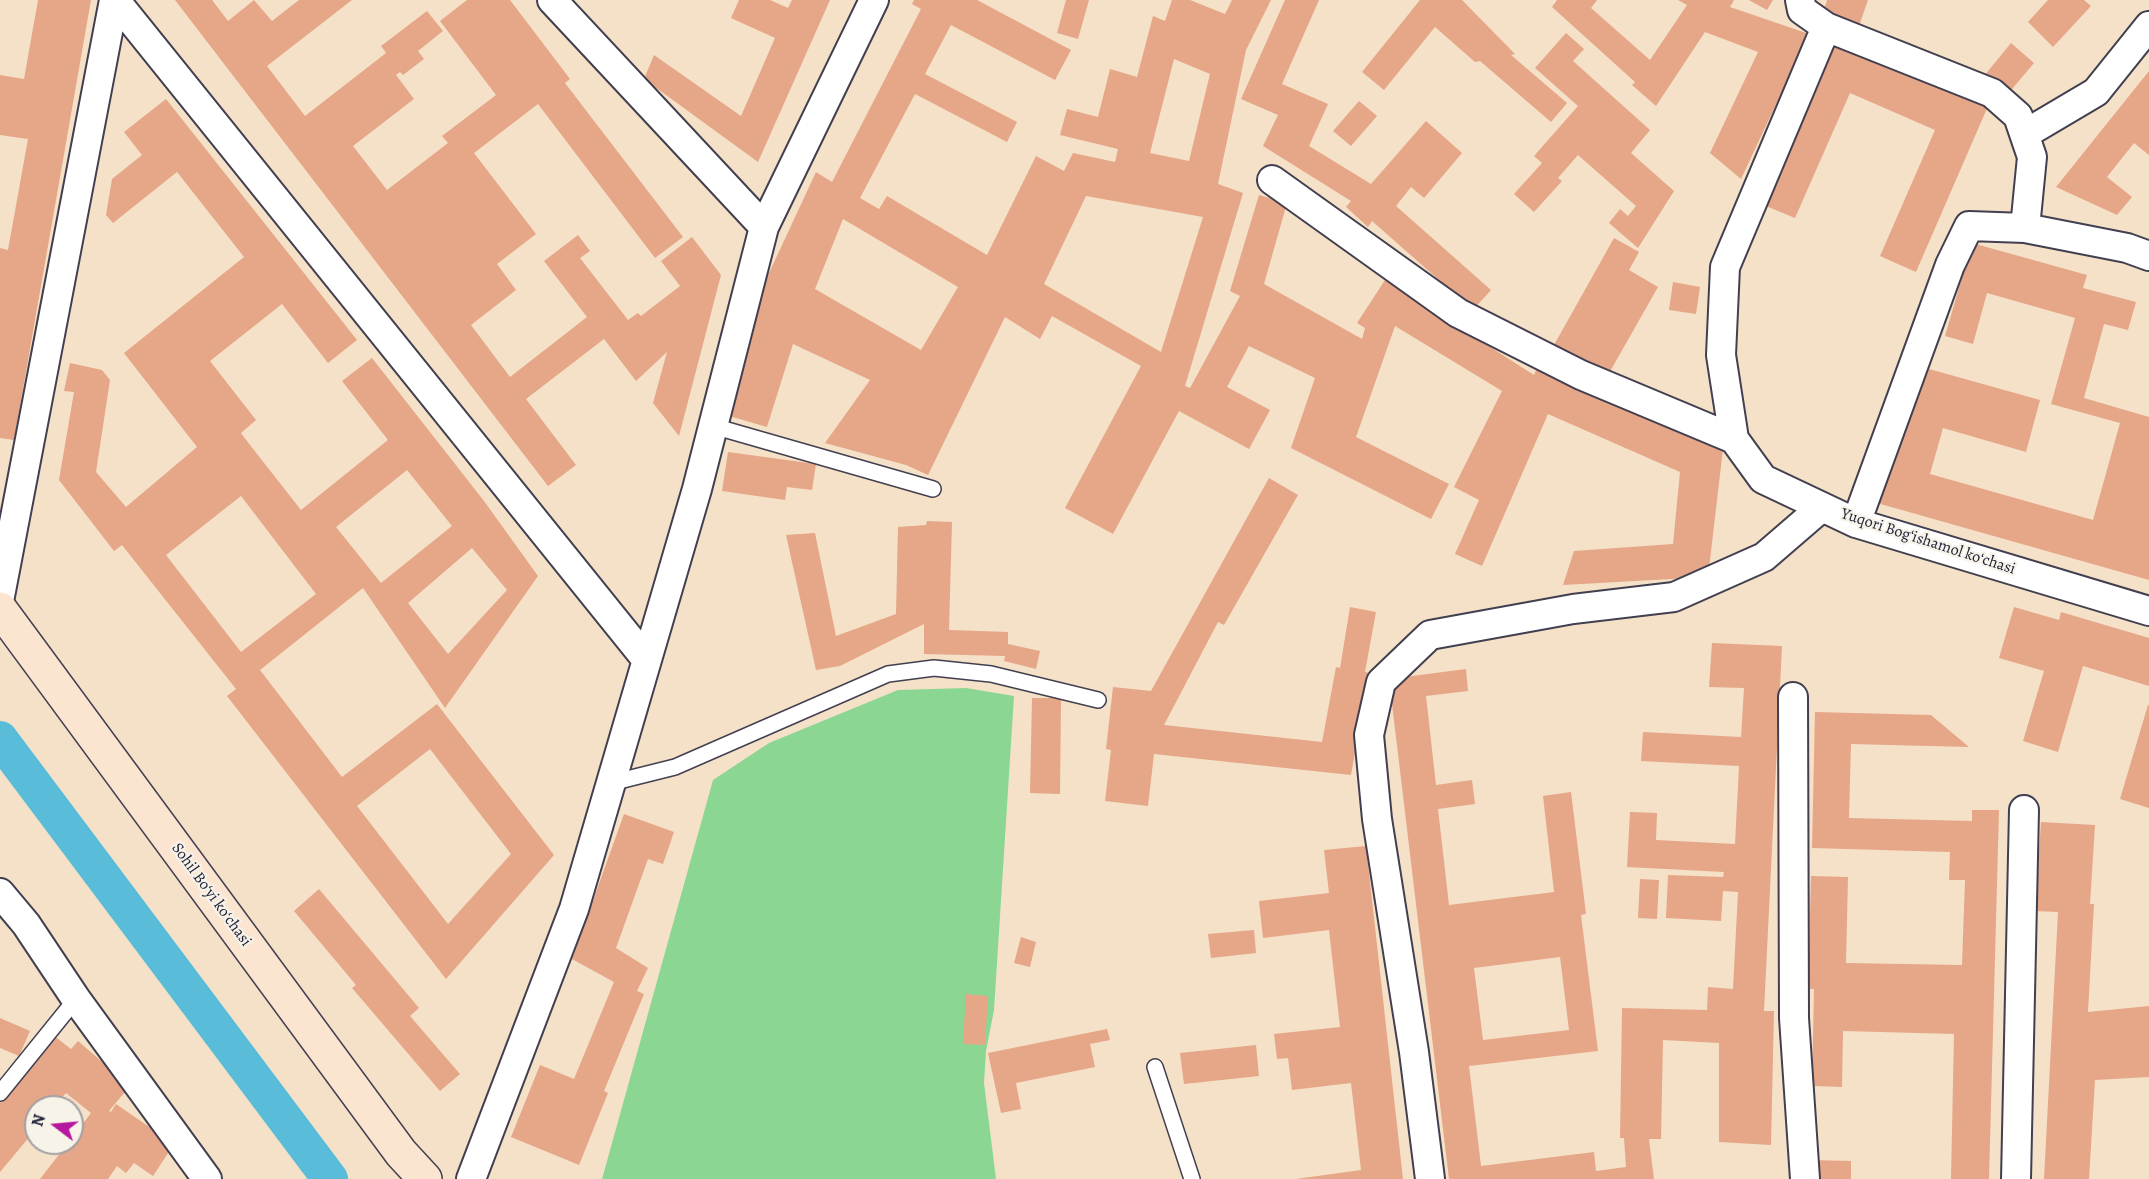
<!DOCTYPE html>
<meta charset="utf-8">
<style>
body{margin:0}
#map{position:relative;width:2149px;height:1179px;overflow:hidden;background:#f4e1c7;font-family:Alegreya,serif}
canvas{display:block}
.north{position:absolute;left:24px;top:1095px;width:60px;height:60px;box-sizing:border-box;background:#f7f3e8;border:2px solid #a29fa3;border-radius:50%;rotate:286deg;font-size:16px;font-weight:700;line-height:24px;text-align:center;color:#22223b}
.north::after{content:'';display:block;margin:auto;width:21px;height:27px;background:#b5179e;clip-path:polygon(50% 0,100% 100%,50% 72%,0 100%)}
</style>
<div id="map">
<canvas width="2149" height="1179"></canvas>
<div class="north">N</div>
</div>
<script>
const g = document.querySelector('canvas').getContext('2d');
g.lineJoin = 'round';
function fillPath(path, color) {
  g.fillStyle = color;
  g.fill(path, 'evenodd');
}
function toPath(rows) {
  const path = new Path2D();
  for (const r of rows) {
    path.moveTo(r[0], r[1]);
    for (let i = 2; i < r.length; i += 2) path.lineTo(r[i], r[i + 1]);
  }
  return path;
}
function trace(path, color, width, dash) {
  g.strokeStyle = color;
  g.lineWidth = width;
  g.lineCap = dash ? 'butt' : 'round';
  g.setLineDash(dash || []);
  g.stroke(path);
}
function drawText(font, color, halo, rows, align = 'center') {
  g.font = font + ' Alegreya,serif';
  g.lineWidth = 4.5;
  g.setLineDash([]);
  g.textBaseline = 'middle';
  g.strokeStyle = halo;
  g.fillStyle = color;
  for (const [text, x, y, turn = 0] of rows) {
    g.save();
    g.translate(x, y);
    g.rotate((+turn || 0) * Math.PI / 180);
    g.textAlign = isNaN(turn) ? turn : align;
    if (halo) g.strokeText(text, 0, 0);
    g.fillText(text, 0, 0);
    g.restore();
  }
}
const green = toPath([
 [966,688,1014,696,994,1010,986,1051,984,1083,996,1179,602,1179,713,780,769,743,898,690]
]);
const canal = toPath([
 [0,739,330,1179]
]);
const building = toPath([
 [38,0,91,0,14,440,0,438,0,248,8,250,28,139,0,135,0,75,24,79],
 [175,0,212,0,228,21,254,0,272,21,299,0,352,0,267,66,305,116,386,53,381,46,427,11,443,31,418,51,424,59,403,75,400,72,396,75,414,99,353,146,387,190,448,143,442,136,496,95,440,21,467,0,510,0,570,79,565,83,683,237,655,258,538,104,474,153,536,234,497,264,516,290,471,325,510,377,587,317,544,261,578,235,590,251,580,258,628,320,638,313,641,316,680,286,661,261,692,237,721,275,679,436,653,403,667,352,636,381,604,339,526,399,576,465,548,486],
 [739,0,770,0,788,8,792,0,830,0,758,162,644,79,654,55,741,116,775,38,731,18],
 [914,0,977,0,1071,50,1055,80,951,25,925,74,1017,122,1007,142,915,94,860,198,879,209,887,196,987,255,1036,156,1064,171,1073,153,1115,162,1118,149,1060,135,1067,109,1098,117,1110,69,1137,77,1153,16,1165,21,1172,0,1190,0,1225,14,1232,0,1271,0,1246,50,1218,184,1243,193,1185,386,1190,388,1240,296,1230,291,1259,195,1287,203,1264,284,1362,339,1365,328,1357,323,1385,280,1534,375,1537,368,1723,449,1708,577,1563,585,1574,551,1673,544,1680,472,1548,414,1482,566,1455,554,1479,500,1454,487,1502,391,1395,326,1356,437,1449,484,1431,519,1291,448,1315,378,1249,346,1227,387,1270,410,1249,449,1179,411,1113,534,1065,508,1141,366,1052,316,1040,339,1005,317,928,475,906,465,825,443,870,380,793,344,767,427,729,416,763,286,816,172,832,182,921,9,912,4],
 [1174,59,1210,74,1189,161,1150,153],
 [1086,196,1203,217,1161,352,1044,284],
 [843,219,958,287,921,350,815,289],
 [1066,0,1089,0,1078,39,1057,33],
 [1285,0,1319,0,1282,84,1328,104,1309,146,1371,184,1426,121,1462,153,1424,198,1411,187,1396,206,1491,290,1473,310,1372,221,1368,227,1346,207,1351,201,1263,146,1278,115,1241,99],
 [1420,0,1462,0,1515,54,1511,55,1567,103,1551,122,1480,61,1475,62,1435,27,1384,90,1362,72],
 [1557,0,1597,0,1591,8,1650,60,1687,5,1678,0,1734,0,1730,7,1809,34,1741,179,1710,153,1758,52,1705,32,1656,106,1632,85,1635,82,1552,7],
 [1749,0,1773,0,1767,10],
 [1827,0,1868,0,1859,26,1823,13],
 [2048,0,2084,0,2091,6,2053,47,2028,22],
 [1566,33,1584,49,1573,61,1650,130,1631,153,1674,191,1638,248,1609,223,1620,209,1628,216,1636,206,1578,155,1558,178,1562,181,1534,212,1514,194,1542,163,1534,156,1578,106,1535,68],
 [1833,38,1988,106,1916,272,1880,256,1935,130,1850,93,1795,218,1761,204],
 [2011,43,2034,63,2007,95,1984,76],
 [2149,71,2149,155,2134,143,2107,177,2132,197,2117,215,2056,187],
 [166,99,357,340,328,363,282,304,210,361,256,420,241,433,250,445,301,510,388,440,342,381,372,358,484,501,538,576,445,708,363,588,260,670,342,777,437,704,554,855,446,979,227,696,236,689,122,545,114,551,59,480,74,392,64,391,70,363,102,370,110,380,96,472,126,507,197,447,124,353,244,257,177,172,113,223,106,215,112,179,142,155,124,132],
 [407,470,452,526,381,583,336,527],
 [241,496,316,594,241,652,166,555],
 [472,548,507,590,448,654,408,603],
 [430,749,511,854,448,924,357,806],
 [1359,101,1377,116,1351,146,1333,131],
 [1614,238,1639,252,1629,270,1658,287,1608,375,1554,345],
 [1972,243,2087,275,2083,288,2136,302,2128,330,2104,324,2084,398,2149,417,2149,580,1877,503,1929,369,2040,400,2026,452,1943,428,1930,474,2093,520,2120,423,2051,404,2075,318,1987,293,1973,344,1945,336],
 [1673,282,1700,287,1696,314,1669,310],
 [728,452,816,464,812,490,787,487,785,500,722,491],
 [1269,478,1298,495,1224,625,1218,622,1164,725,1322,742,1336,667,1340,668,1350,607,1376,612,1365,672,1369,673,1351,775,1154,754,1148,806,1105,801,1111,750,1106,749,1113,687,1151,691],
 [927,521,952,522,949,630,1008,632,1008,644,1040,651,1036,669,1004,661,1005,656,924,654,924,624,840,666,816,670,786,535,815,533,836,636,896,614,898,527,926,525],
 [2014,607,2059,620,2061,612,2149,638,2149,686,2083,666,2058,752,2023,741,2044,671,1999,658],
 [1712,643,1782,646,1764,1011,1774,1011,1771,1145,1719,1142,1719,1043,1663,1040,1661,1139,1649,1139,1654,1179,1449,1179,1389,679,1466,669,1468,691,1426,696,1436,785,1472,780,1475,804,1438,809,1449,905,1554,892,1543,796,1571,792,1586,914,1581,915,1598,1051,1469,1066,1481,1166,1594,1152,1596,1171,1626,1167,1624,1138,1620,1138,1622,1008,1707,1010,1708,987,1733,989,1738,892,1723,891,1721,921,1666,918,1668,875,1723,877,1724,872,1627,867,1630,812,1657,813,1656,840,1735,844,1739,766,1641,761,1643,732,1741,737,1744,688,1709,687],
 [1560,957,1569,1030,1483,1040,1474,968],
 [1032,698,1061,698,1060,794,1030,793],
 [2148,705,2149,705,2149,808,2120,799],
 [1815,712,1931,715,1969,747,1851,744,1849,818,1972,821,1972,810,1999,810,1989,1179,1951,1179,1954,1034,1843,1031,1842,1087,1812,1086,1814,989,1808,989,1811,876,1848,877,1846,963,1962,965,1965,880,1949,880,1950,852,1812,848],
 [624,814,674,832,663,864,648,859,616,948,648,968,637,991,644,994,604,1091,608,1093,579,1165,511,1137,540,1065,574,1079,614,982,572,959],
 [2041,822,2095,825,2090,904,2094,904,2088,1012,2149,1006,2149,1077,2095,1080,2089,1179,2044,1179,2058,912,2035,911],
 [1366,846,1403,1179,1296,1179,1361,1170,1351,1083,1292,1090,1288,1058,1277,1059,1274,1034,1340,1027,1329,930,1263,938,1259,901,1329,893,1324,850],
 [1640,879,1659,880,1657,919,1638,918],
 [319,889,419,1008,410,1016,460,1074,440,1091,352,988,356,985,294,911],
 [1254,930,1256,953,1211,958,1208,934],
 [1021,937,1036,942,1030,967,1014,963],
 [966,994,988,996,985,1045,963,1044],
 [0,1018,30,1031,19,1056,0,1048],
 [1107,1029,1110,1040,1090,1044,1095,1067,1016,1083,1021,1109,1001,1113,988,1053],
 [53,1035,71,1049,78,1041,130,1086,109,1111,111,1112,116,1104,174,1144,153,1176,134,1163,126,1173,117,1166,108,1179,40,1179,68,1143,72,1143,72,1138,91,1113,66,1093,54,1107,36,1107,36,1129,0,1172,0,1103],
 [1256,1045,1259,1076,1184,1084,1180,1053],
 [1810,1160,1851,1161,1851,1179,1815,1179]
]);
const service = toPath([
 [713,426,933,489],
 [611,783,675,767,888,674,934,668,991,674,1098,700],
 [1155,1067,1192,1179],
 [0,1093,76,999]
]);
const minor = toPath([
 [115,0,646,659],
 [552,0,764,227],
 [1800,0,1802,10,1826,27,1725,267,1721,355,1734,439,1763,479,1856,523,2149,611],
 [1826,27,1992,93,2018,116,2032,157,2025,228],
 [2025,134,2096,92,2149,26],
 [1272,180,1458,313,1581,375,1734,439],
 [1856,523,1950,265,1969,226,2025,228,2127,248,2149,256],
 [0,596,114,0],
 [1793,697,1794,1018,1805,1179],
 [0,893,26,924,76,999,207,1179],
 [471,1179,574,909,697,489,764,227,874,0],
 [1430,1179,1414,1052,1377,819,1369,735,1381,682,1430,635,1573,609,1674,597,1764,557,1822,507],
 [2016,1179,2024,810]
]);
const secondary = toPath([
 [0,609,401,1153,425,1179]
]);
const streetNames = [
 ["Yuqori Bogʻishamol koʻchasi",1928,542,18],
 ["Sohil Boʻyi koʻchasi",211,895,54]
];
fillPath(green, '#8bd693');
trace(canal, '#59bcd8', 36);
fillPath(building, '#e6a688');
trace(service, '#423f50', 18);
trace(minor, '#423f50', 32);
trace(secondary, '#423f50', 36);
trace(service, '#fff', 15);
trace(minor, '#fff', 28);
trace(secondary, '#fce5d0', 33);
drawText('16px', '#22223b', '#f7f3e8', streetNames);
</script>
